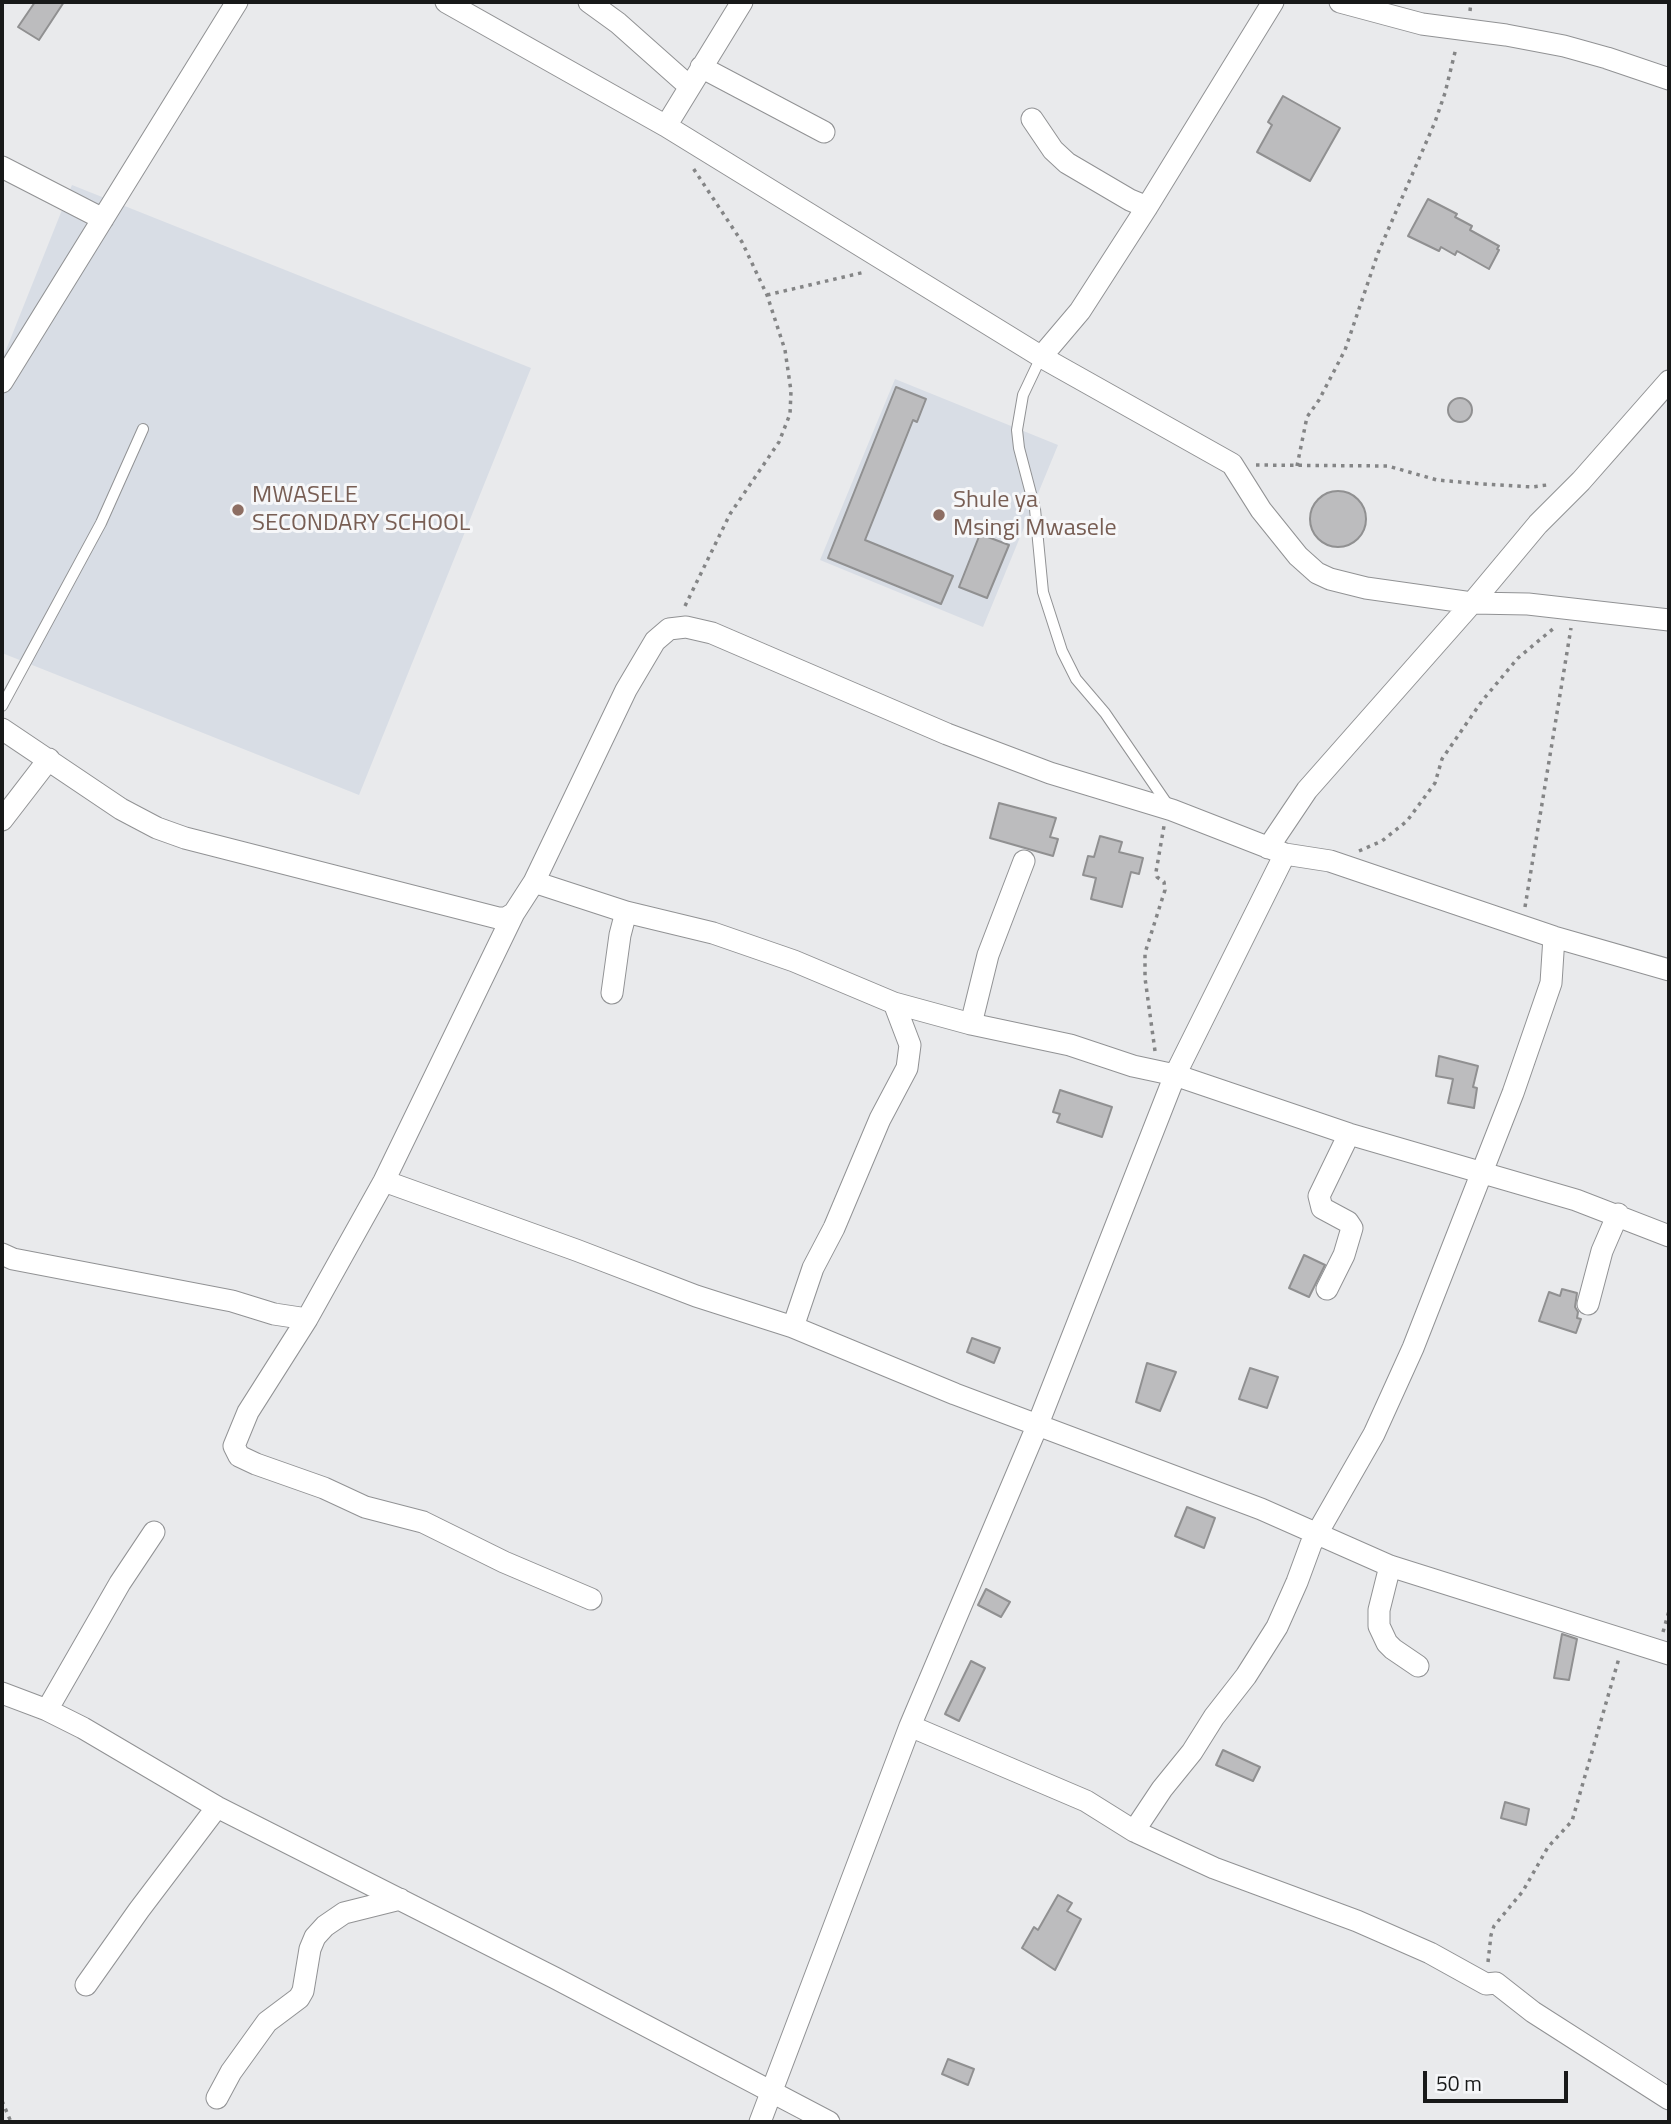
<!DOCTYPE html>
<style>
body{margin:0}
#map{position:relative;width:1671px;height:2124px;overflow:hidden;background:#e9eaec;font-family:"Titillium Web",sans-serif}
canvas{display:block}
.frame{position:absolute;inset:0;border:4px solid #181919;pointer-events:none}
.scale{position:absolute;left:1423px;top:2071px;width:145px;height:32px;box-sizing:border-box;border:4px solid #181919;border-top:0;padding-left:9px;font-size:21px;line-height:24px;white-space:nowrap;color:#181919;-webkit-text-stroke:5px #f6f7f9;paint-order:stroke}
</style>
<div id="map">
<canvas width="1671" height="2124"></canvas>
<div class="frame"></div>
<div class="scale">50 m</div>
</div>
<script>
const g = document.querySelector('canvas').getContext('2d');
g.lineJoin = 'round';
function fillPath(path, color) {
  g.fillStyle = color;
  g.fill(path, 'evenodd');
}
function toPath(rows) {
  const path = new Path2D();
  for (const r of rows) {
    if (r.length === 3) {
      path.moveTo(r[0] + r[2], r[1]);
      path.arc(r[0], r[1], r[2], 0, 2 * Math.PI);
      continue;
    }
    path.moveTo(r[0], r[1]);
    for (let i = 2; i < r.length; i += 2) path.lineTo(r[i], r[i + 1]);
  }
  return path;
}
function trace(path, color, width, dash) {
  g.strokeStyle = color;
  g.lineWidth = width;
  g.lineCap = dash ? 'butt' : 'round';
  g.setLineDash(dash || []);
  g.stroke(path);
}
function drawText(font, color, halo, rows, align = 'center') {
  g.font = font + ' "Titillium Web",sans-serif';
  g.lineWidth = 6;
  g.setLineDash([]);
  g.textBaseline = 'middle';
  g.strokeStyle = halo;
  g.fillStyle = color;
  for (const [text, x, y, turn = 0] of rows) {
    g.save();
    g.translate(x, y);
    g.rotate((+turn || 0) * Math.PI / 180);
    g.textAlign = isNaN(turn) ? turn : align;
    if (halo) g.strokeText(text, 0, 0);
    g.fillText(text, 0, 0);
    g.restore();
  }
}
const built = toPath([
 [72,185,531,368,359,795,2,653,2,360],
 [895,379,1058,445,983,627,820,560]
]);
const building = toPath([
 [35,2,64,2,39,40,18,27,35,2],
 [1283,96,1340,128,1310,181,1257,152,1272,125,1268,122,1283,96],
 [1428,199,1457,214,1455,217,1472,226,1470,230,1499,246,1497,249,1499,250,1489,269,1457,251,1455,255,1441,247,1439,251,1408,236,1428,199],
 [896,387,926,399,917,422,913,420,865,540,953,576,941,604,828,558,896,387],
 [1460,410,12],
 [1338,519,28],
 [980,534,1009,545,987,598,959,587,980,534],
 [999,803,1056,818,1050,837,1058,839,1053,856,990,838,999,803],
 [1100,836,1122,842,1119,852,1143,858,1139,874,1131,872,1122,907,1091,899,1096,878,1083,875,1088,856,1094,857,1100,836],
 [1439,1056,1478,1066,1473,1087,1477,1088,1474,1108,1448,1103,1453,1079,1436,1076,1439,1056],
 [1060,1090,1112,1107,1102,1137,1057,1122,1060,1114,1053,1112,1060,1090],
 [1304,1255,1325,1265,1309,1297,1289,1288,1304,1255],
 [1562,1289,1577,1293,1575,1307,1578,1312,1577,1318,1581,1319,1576,1333,1539,1321,1549,1292,1560,1296,1562,1289],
 [972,1338,1000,1348,994,1363,967,1352,972,1338],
 [1147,1363,1176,1372,1160,1411,1136,1402,1147,1363],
 [1250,1368,1278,1377,1267,1408,1239,1399,1250,1368],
 [1187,1507,1215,1518,1204,1548,1175,1536,1187,1507],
 [986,1589,1010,1602,1001,1617,978,1605,986,1589],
 [1562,1634,1577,1639,1569,1680,1554,1678,1562,1634],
 [971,1661,985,1668,959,1721,945,1714,971,1661],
 [1223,1750,1260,1767,1253,1781,1216,1765,1223,1750],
 [1505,1802,1529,1809,1526,1825,1501,1818,1505,1802],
 [1058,1895,1072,1903,1067,1911,1081,1919,1055,1970,1022,1948,1034,1927,1038,1930,1058,1895],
 [948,2059,974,2069,968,2085,942,2074,948,2059]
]);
const path = toPath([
 [1470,11,1471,2],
 [767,295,865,272],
 [1256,465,1388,466,1437,480,1482,484,1532,487,1547,485],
 [1297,466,1307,417,1319,400,1345,350,1378,253,1435,122,1445,93,1456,48],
 [685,606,730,514,779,442,790,414,791,391,785,350,767,295,742,242,691,165],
 [1359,851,1382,841,1407,821,1435,783,1442,759,1482,701,1518,658,1554,628],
 [1525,907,1571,628],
 [1155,1051,1145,978,1145,953,1165,890,1164,882,1157,877,1156,872,1164,826],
 [1663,1632,1669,1611],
 [1488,1962,1491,1935,1494,1926,1523,1891,1548,1847,1572,1821,1619,1658],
 [2,2101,11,2122]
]);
const lane = toPath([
 [1041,357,1023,395,1017,430,1019,448,1035,509,1043,592,1062,651,1076,679,1105,713,1170,808],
 [2,706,101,523,143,429]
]);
const street = toPath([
 [446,2,666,126,1045,359,1232,464,1261,510,1298,556,1317,573,1330,579,1366,588,1472,603,1528,604,1669,620],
 [589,2,618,23,690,87],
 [1340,2,1422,24,1506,35,1564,46,1607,58,1669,79],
 [701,67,824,132],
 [1032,119,1053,150,1067,163,1130,200,1147,207],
 [666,126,742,2],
 [2,167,103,219],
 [1041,357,1080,311,1147,207,1273,2],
 [2,382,237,2],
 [2,729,121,809,157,828,185,838,498,918,506,918,514,913,534,882,626,690,655,641,669,629,686,627,712,633,947,734,1050,773,1172,810,1285,854,1330,861,1554,937,1669,970],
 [2,820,49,759],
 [1268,848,1307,790,1472,603,1538,524,1581,481,1669,381],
 [534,882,626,912,713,933,794,961,894,1003,971,1024,1070,1045,1133,1066,1175,1075,1349,1134,1576,1200,1669,1236],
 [514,913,384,1181,307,1319,248,1412,234,1446,239,1456,256,1464,324,1488,365,1507,423,1522,504,1562,591,1599],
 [1554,937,1551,983,1513,1093,1413,1348,1374,1434,1311,1544,1297,1582,1277,1627,1246,1676,1214,1717,1192,1752,1162,1789,1134,1831,1214,1868,1357,1921,1430,1953,1486,1984,1496,1983,1533,2012,1669,2099],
 [612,993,620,935,626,912],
 [971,1024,988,955,1024,861],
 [384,1181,576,1250,696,1296,793,1327,955,1394,1261,1509,1390,1566,1669,1654],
 [2,1254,13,1259,232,1301,274,1314,307,1319],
 [1327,1289,1344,1255,1352,1228,1348,1222,1322,1208,1319,1196,1349,1134],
 [1588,1304,1602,1251,1618,1214],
 [793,1327,813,1268,834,1228,880,1119,907,1068,910,1045,894,1003],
 [1390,1566,1379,1610,1379,1626,1387,1643,1393,1649,1418,1666],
 [2,1693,47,1710,83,1728,217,1807,555,1978,829,2122],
 [47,1710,120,1583,154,1532],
 [910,1726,1086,1801,1134,1831],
 [86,1985,139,1910,217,1807],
 [217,2098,231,2072,267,2022,299,1998,303,1991,310,1949,315,1937,325,1926,344,1913,400,1899],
 [760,2122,910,1726,1038,1424,1175,1075,1285,854]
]);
const markers = [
 [238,510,7,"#8d6e63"],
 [939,515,7,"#8d6e63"]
];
const educationNames = [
 ["MWASELE",252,496],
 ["SECONDARY SCHOOL",252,524],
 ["Shule ya",953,501],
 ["Msingi Mwasele",953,529]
];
fillPath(built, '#d8dde5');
fillPath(building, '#bcbcbe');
trace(building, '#909091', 2);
trace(lane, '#919294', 12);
trace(street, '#919294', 23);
trace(path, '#848586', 3.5, [3.5, 5]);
trace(lane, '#fff', 10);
trace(street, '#fff', 21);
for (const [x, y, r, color] of markers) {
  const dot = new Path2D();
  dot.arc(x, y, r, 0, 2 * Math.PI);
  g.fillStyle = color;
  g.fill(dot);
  trace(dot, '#f6f7f9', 2.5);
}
drawText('24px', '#785e54', '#f6f7f9', educationNames, 'left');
</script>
